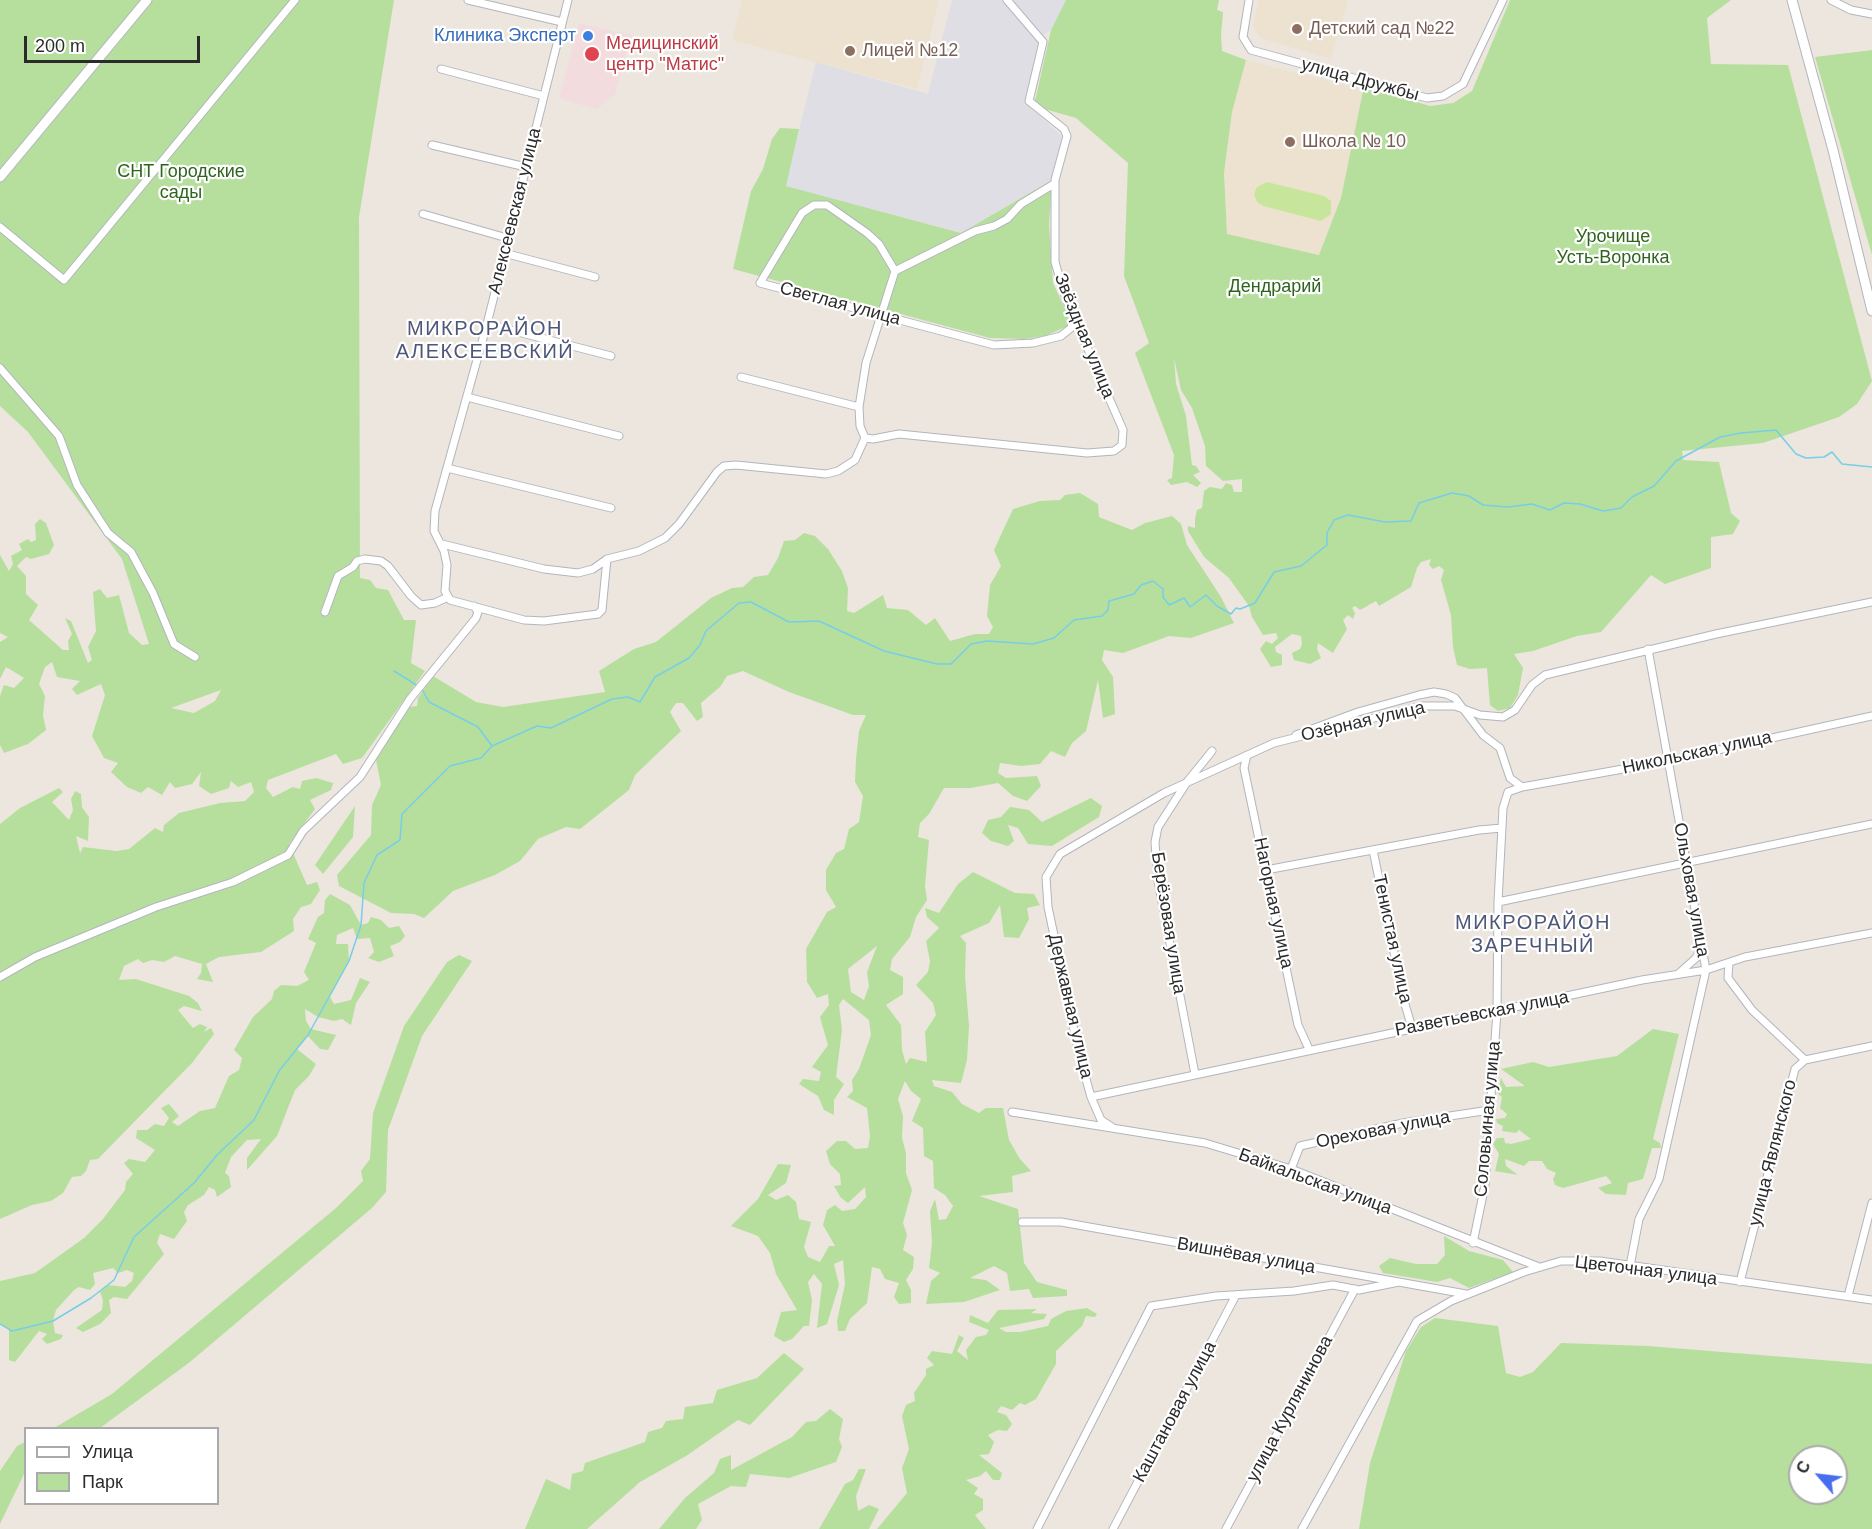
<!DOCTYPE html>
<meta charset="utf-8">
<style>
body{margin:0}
#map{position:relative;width:1872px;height:1529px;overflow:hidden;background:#ece6de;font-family:Arial,sans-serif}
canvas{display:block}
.legend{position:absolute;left:24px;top:1427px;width:195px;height:78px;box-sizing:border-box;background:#fff;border:2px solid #aaa;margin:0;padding:8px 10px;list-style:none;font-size:18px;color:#2b2b2b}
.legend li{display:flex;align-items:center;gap:12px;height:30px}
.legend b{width:30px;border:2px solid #aaa}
.north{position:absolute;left:1788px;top:1445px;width:60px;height:60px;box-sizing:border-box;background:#fff;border:2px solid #aaa;border-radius:50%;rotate:298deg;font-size:16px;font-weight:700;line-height:24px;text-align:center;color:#2b2b2b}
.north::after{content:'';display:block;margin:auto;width:21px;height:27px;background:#496def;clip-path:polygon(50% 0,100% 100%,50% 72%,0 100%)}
.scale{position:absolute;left:24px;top:36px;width:176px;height:27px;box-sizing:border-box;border:3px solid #2b2b2b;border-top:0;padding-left:8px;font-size:18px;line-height:21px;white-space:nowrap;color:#2b2b2b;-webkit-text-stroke:4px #fff;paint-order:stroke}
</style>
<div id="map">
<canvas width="1872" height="1529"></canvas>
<ul class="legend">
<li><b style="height:8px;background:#fff"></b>Улица</li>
<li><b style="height:16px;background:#b6df9e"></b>Парк</li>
</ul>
<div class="north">С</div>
<div class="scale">200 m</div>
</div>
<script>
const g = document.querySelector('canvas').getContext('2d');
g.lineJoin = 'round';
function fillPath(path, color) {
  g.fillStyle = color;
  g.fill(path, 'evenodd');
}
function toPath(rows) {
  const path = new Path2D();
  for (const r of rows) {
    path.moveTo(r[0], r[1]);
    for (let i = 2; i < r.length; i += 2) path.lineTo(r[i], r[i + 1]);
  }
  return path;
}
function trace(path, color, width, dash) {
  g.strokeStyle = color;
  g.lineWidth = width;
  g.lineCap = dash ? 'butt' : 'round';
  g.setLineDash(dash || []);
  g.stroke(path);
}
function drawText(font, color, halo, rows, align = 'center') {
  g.font = font + ' Arial,sans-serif';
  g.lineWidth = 4.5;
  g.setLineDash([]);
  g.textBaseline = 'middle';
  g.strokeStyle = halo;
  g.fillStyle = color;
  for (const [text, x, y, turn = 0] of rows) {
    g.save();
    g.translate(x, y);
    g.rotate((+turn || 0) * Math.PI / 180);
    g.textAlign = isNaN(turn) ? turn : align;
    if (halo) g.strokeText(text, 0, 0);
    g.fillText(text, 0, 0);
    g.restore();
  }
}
const industrial = toPath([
 [952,0,1066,0,1051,30,1036,40,1039,47,1025,103,1062,136,1052,180,962,233,785,186,816,62,928,94]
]);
const education = toPath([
 [742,0,939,0,917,89,732,40],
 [1259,0,1348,0,1331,59,1260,38,1253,26],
 [1246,60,1363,90,1341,198,1319,255,1227,234,1224,173,1232,112]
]);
const medical = toPath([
 [579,23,631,35,615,95,596,109,559,98]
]);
const green = toPath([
 [0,0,394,0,359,217,360,578,370,580,376,588,388,590,404,620,416,620,411,663,425,671,362,758,343,764,336,754,268,780,266,788,273,797,293,787,300,789,302,781,316,778,333,783,331,790,310,800,315,809,289,844,307,885,317,882,320,890,311,904,301,907,293,919,294,931,261,952,219,957,206,964,213,982,197,979,201,973,202,964,175,956,164,962,152,960,143,963,138,959,124,966,119,980,136,979,189,996,198,1003,202,1011,184,1006,178,1010,193,1028,200,1024,207,1027,204,1032,211,1028,214,1034,192,1063,137,1119,98,1159,90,1160,86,1171,81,1176,72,1177,63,1193,51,1201,32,1205,0,1219,0,824,20,808,59,788,63,792,52,802,69,820,73,810,71,799,75,791,81,794,82,807,89,817,88,841,76,836,80,853,83,847,117,851,129,849,155,828,163,832,164,825,179,813,220,803,245,801,254,792,251,782,238,787,231,781,229,788,211,794,199,786,201,772,192,784,175,788,170,782,162,795,148,787,141,793,127,787,111,772,118,763,104,758,92,736,105,695,101,684,77,695,72,689,80,681,57,677,52,662,45,667,39,684,45,696,43,715,46,730,28,744,4,753,0,745,0,696,4,685,14,688,24,678,6,667,0,679,0,642,8,637,0,633,0,555,9,571,13,564,11,556,22,550,19,544,28,539,31,542,36,540,35,524,40,519,46,523,54,545,49,554,31,559,26,557,17,566,26,576,26,594,38,605,29,620,63,650,69,650,68,641,72,634,65,618,71,621,88,663,92,660,88,647,96,631,93,592,100,589,107,598,119,595,129,633,142,645,149,644,122,559,28,432,0,406],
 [221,690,215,701,194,713,171,708],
 [1066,0,1219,0,1217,10,1223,12,1221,35,1222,51,1246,60,1232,112,1224,173,1227,234,1319,255,1341,198,1364,86,1430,106,1453,103,1472,91,1510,0,1731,0,1707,18,1711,64,1788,65,1872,381,1857,404,1839,417,1763,443,1682,451,1683,460,1719,462,1731,513,1740,521,1733,534,1711,537,1711,568,1665,584,1651,575,1601,632,1577,636,1533,651,1514,654,1523,668,1518,695,1510,708,1498,711,1490,705,1487,668,1470,669,1457,665,1453,647,1451,615,1441,580,1444,570,1439,566,1433,569,1429,565,1431,559,1421,562,1417,568,1411,587,1379,606,1376,601,1360,610,1355,606,1352,608,1355,613,1353,619,1348,615,1343,620,1347,629,1333,653,1318,643,1317,649,1321,658,1310,664,1294,660,1292,653,1300,649,1302,644,1301,636,1292,634,1275,647,1276,652,1282,655,1282,665,1271,667,1260,649,1266,641,1272,644,1278,638,1276,633,1263,635,1252,617,1249,606,1229,578,1204,557,1188,531,1188,526,1195,528,1195,519,1197,510,1202,508,1204,491,1210,487,1222,489,1226,483,1232,485,1234,492,1242,492,1242,479,1223,481,1206,466,1205,446,1192,408,1181,390,1174,358,1176,384,1186,416,1192,465,1196,466,1200,472,1193,475,1201,483,1197,487,1187,482,1171,485,1167,480,1172,478,1174,455,1135,353,1149,343,1124,276,1128,163,1076,118,1041,108,1035,101,1051,30],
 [1872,50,1872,255,1815,57],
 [780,128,799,129,786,186,961,233,1052,180,1049,225,1053,283,1068,315,1068,326,1045,336,1024,339,990,338,733,269,751,191,763,169,772,139],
 [1080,493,1098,504,1099,517,1132,530,1145,523,1172,516,1181,524,1187,545,1221,597,1234,623,1191,638,1169,636,1123,653,1104,650,1102,660,1113,677,1115,714,1103,718,1098,680,1086,731,1072,743,1065,757,1051,751,1040,764,1021,766,1000,763,998,773,1006,778,1037,776,1041,786,1027,801,1013,796,998,783,970,788,944,788,929,814,920,823,918,837,929,840,925,886,927,900,916,917,910,937,892,959,890,970,903,977,903,994,886,1005,901,1025,902,1050,906,1064,910,1058,927,1062,925,1032,936,1015,933,1003,916,985,928,972,930,961,926,941,939,928,927,917,925,908,939,913,958,884,973,872,1015,893,1034,894,1040,905,1027,908,1029,919,1019,938,1004,937,1000,905,989,923,960,936,966,943,965,976,969,1026,967,1060,961,1083,932,1080,934,1086,952,1092,962,1104,979,1113,986,1108,1003,1108,1009,1140,1020,1159,1031,1171,1012,1176,1013,1192,979,1196,1018,1209,1024,1263,1037,1282,1067,1290,1067,1296,1033,1298,1029,1289,1010,1291,1007,1273,994,1266,970,1278,986,1280,1000,1290,964,1302,926,1304,931,1281,940,1273,929,1268,932,1243,930,1211,935,1199,939,1220,946,1219,953,1206,945,1195,934,1188,933,1161,924,1156,923,1128,912,1121,921,1099,911,1091,905,1081,898,1099,903,1116,902,1138,906,1153,906,1173,912,1190,903,1223,907,1235,903,1250,914,1257,913,1269,906,1280,911,1290,911,1303,899,1304,894,1297,899,1283,885,1279,880,1269,872,1267,867,1303,850,1319,845,1331,838,1331,837,1321,845,1284,843,1260,834,1264,839,1285,827,1324,817,1328,822,1284,814,1274,808,1282,812,1300,809,1326,804,1326,792,1339,784,1342,774,1336,781,1312,797,1310,776,1274,770,1253,758,1236,731,1226,758,1199,778,1164,791,1165,786,1183,768,1195,776,1200,788,1195,796,1202,799,1219,811,1222,804,1247,808,1257,820,1262,829,1246,835,1246,823,1225,827,1210,835,1205,842,1211,855,1209,866,1197,865,1187,848,1203,841,1198,834,1186,841,1185,840,1174,830,1164,826,1151,837,1141,846,1141,855,1149,868,1148,870,1136,867,1108,847,1097,853,1091,852,1080,859,1069,871,1035,869,1020,843,999,839,1005,842,1030,836,1077,844,1084,834,1100,834,1115,824,1110,818,1096,799,1084,803,1079,819,1081,821,1072,812,1067,828,1045,820,1017,829,1005,828,994,817,998,807,982,806,949,827,912,836,907,826,890,826,870,836,853,844,849,849,829,859,822,863,796,855,782,856,759,859,731,866,715,853,715,789,692,743,671,727,676,720,687,701,703,703,717,697,721,683,703,676,703,670,712,681,731,635,775,629,790,580,829,566,827,538,839,520,861,495,875,453,891,424,918,414,914,391,913,339,886,337,875,371,835,372,805,381,785,376,760,409,707,417,706,418,698,433,676,476,702,503,707,605,692,599,671,634,649,656,642,711,598,732,588,743,587,754,577,768,575,778,558,784,541,795,540,804,533,815,536,828,549,842,571,848,588,847,611,854,613,883,595,887,608,908,610,926,625,935,618,950,641,975,634,989,634,993,627,987,616,990,585,1001,566,994,550,1013,509,1040,501,1060,500,1065,495],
 [877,946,867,972,869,986,864,1000,851,992,848,969],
 [1091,798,1102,806,1099,817,1052,846,1028,844,1018,828,1008,825,1014,841,1008,846,991,841,982,833,988,820,1001,817,1010,807,1029,810,1042,822],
 [355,806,353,837,323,874,315,865],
 [330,894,350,905,361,925,368,923,371,917,381,920,389,928,399,926,405,936,400,942,390,946,394,956,379,962,368,958,374,952,370,938,357,939,353,928,337,935,336,944,348,944,349,961,330,997,334,1004,351,1000,360,978,370,982,356,1003,351,1025,342,1019,334,1021,318,1017,305,1009,306,1021,311,1029,336,1035,328,1050,320,1049,308,1036,297,1049,316,1064,309,1076,295,1090,277,1136,247,1170,247,1158,261,1139,247,1140,231,1157,225,1173,229,1176,231,1187,217,1197,215,1190,209,1187,204,1195,188,1205,184,1212,187,1221,174,1239,160,1234,157,1243,164,1254,127,1299,114,1297,109,1300,111,1313,100,1324,83,1332,76,1328,102,1310,103,1300,100,1292,108,1285,125,1287,132,1281,134,1273,127,1270,118,1273,113,1268,93,1273,95,1284,90,1290,79,1287,74,1290,56,1310,53,1321,55,1333,63,1335,61,1339,47,1344,42,1339,47,1334,39,1331,15,1362,9,1360,9,1329,0,1324,0,1281,35,1273,84,1238,103,1219,125,1190,126,1182,133,1174,124,1163,129,1159,145,1162,155,1150,136,1138,137,1130,147,1130,155,1124,164,1126,169,1118,161,1108,169,1104,179,1116,172,1122,178,1126,200,1111,215,1108,229,1076,239,1070,242,1058,234,1050,253,1017,272,999,274,991,281,985,297,986,309,980,304,972,316,943,308,939,318,917,324,913,325,900],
 [459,955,472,961,422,1036,388,1130,386,1192,372,1208,190,1362,100,1428,54,1428,112,1394,336,1208,363,1181,361,1171,370,1159,373,1113,404,1026,447,962],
 [1653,1029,1679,1034,1653,1139,1660,1143,1661,1148,1652,1148,1643,1179,1628,1183,1626,1195,1606,1194,1598,1188,1612,1183,1606,1176,1563,1188,1555,1185,1553,1179,1556,1173,1547,1169,1542,1161,1529,1161,1524,1166,1505,1159,1506,1166,1518,1175,1495,1171,1499,1154,1493,1144,1497,1138,1504,1138,1505,1143,1511,1144,1531,1139,1519,1130,1516,1133,1502,1131,1503,1126,1497,1123,1496,1119,1505,1118,1507,1114,1500,1108,1502,1097,1496,1092,1495,1085,1499,1087,1501,1078,1506,1087,1525,1086,1501,1069,1533,1062,1549,1067,1617,1056],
 [1444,1236,1469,1251,1503,1260,1513,1272,1469,1288,1450,1278,1437,1282,1383,1273,1379,1266,1390,1258,1416,1264,1437,1264,1445,1255],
 [1087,1308,1097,1314,1095,1317,1086,1316,1082,1326,1056,1351,1056,1364,1036,1399,1025,1405,1020,1403,1012,1410,1001,1406,997,1412,1006,1415,1012,1424,1007,1431,998,1430,988,1435,994,1442,989,1454,979,1455,1002,1473,1000,1480,993,1480,986,1471,980,1476,966,1480,978,1488,974,1494,983,1499,983,1510,975,1515,986,1529,877,1529,907,1493,902,1468,909,1449,902,1416,906,1405,915,1401,914,1393,926,1375,926,1369,934,1365,927,1358,932,1351,952,1354,959,1335,964,1338,957,1351,968,1360,966,1350,976,1337,986,1335,989,1330,969,1322,970,1315,988,1323,998,1310,1037,1309,1031,1313,1047,1314,1044,1319,999,1328,1006,1332,1020,1332,1048,1326,1051,1319,1066,1311],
 [1435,1318,1498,1326,1506,1373,1520,1377,1533,1372,1561,1343,1648,1346,1872,1364,1872,1529,1359,1529,1370,1463,1406,1351,1421,1327],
 [1800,1457,1836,1457,1836,1493,1800,1493],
 [784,1353,804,1369,750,1425,738,1420,686,1456,640,1482,587,1529,525,1529,546,1479,570,1490,572,1474,583,1471,585,1463,645,1442,648,1432,662,1428,666,1421,683,1419,685,1407,713,1403,717,1390,757,1378],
 [830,1409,843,1419,839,1439,842,1447,836,1462,789,1478,750,1474,746,1487,731,1486,698,1504,702,1520,696,1529,659,1529,685,1498,714,1473,720,1459,731,1455,731,1470,792,1437,806,1422,816,1421],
 [25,1442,25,1472,0,1524,0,1471,17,1446],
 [859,1469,866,1469,856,1496,858,1511,869,1505,879,1509,869,1529,819,1529,845,1484,853,1480]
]);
const pitch = toPath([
 [1267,182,1324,196,1331,201,1331,214,1321,221,1263,206,1257,202,1254,194,1257,187]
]);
const stream = toPath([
 [394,671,418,686],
 [422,689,429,702,478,727,492,746,537,726,551,728,612,699,628,697,640,702,655,677,689,658,700,645,706,631,739,603,751,602,789,622,819,621,884,651,937,664,951,664,971,644,987,641,1033,644,1054,638,1074,620,1102,616,1108,610,1109,601,1134,594,1141,585,1153,581,1163,589,1163,597,1169,605,1184,598,1190,607,1206,595,1217,606,1231,614,1236,608,1240,609,1255,603,1274,572,1301,566,1327,545,1327,533,1334,520,1348,515,1385,522,1411,521,1419,503,1452,493,1469,496,1483,505,1508,507,1532,504,1550,510,1564,503,1580,504,1603,511,1621,508,1632,497,1654,486,1676,461,1720,437,1741,433,1776,430,1796,454,1806,458,1824,457,1832,452,1842,464,1872,467],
 [0,1324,12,1331,53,1321,91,1298,114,1280,134,1237,194,1183,217,1155,254,1120,279,1071,308,1035,349,961,361,925,364,883,377,855,400,840,402,814,450,766,481,758,492,746]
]);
const street = toPath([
 [468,0,562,22],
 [568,0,487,324,435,511,434,531,444,551,447,565,445,591,450,600,524,620,544,621,598,614,602,610,607,559],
 [1249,0,1243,37,1251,50,1427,98,1443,96,1463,84,1503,0],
 [1831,0,1851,10,1872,14],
 [441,69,544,96],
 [432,145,526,167],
 [423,214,507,238],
 [0,227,64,280,295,0],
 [504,253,595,277],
 [895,271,879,244,867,233,827,205,814,205,802,213,760,283,994,345,1033,343,1061,336,1071,328,1073,319],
 [487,324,611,356],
 [0,368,59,436,77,485,108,533,131,552,153,593,174,644,195,657],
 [741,377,859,407],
 [467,397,619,436],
 [865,438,873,439,899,434,1087,453,1114,451,1122,445,1123,430,1066,299,1055,262,1055,180,1067,136,1064,129,1029,101,1043,42,1007,0],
 [447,468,611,508],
 [442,544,544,569,578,573,593,569,607,559,639,551,665,538,679,524,717,472,724,466,736,465,826,474,838,471,855,460,865,438,860,426,859,407,866,363,895,271,975,231,994,226,1007,219,1021,204,1054,184],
 [325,612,338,576,353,567,357,561,365,559,381,561,388,566,411,596,421,605,435,603,448,597],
 [1296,735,1358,712,1419,695,1434,692,1446,694,1455,698,1483,735,1500,748,1510,778,1522,787,1508,792,1503,808,1498,902,1497,1012,1490,1110,1485,1185,1473,1243],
 [1247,755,1244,768,1298,1025,1309,1049],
 [1522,787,1668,761,1872,716],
 [1373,850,1404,1001,1412,1028],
 [1266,870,1479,830,1502,828],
 [1498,902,1872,824],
 [1729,963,1728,978,1752,1010,1805,1060],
 [1678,974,1696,958,1701,947],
 [0,977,35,957,156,907,233,882,288,855,303,831,360,777,410,699,476,618,478,612,474,606],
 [1195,1074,1158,881,1155,842,1158,827,1187,782,1212,751],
 [1091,1097,1642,980,1706,970,1745,957,1872,933],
 [1012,1112,1205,1143,1291,1169,1539,1267],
 [1112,1127,1101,1120,1091,1097,1079,1054,1048,907,1046,877,1060,854,1164,793,1274,743,1422,706,1455,706,1480,715,1503,717,1515,710,1532,685,1545,675,1716,634,1872,602],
 [1291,1169,1300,1146,1403,1123,1490,1110],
 [1022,1222,1061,1222,1466,1294],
 [1630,1266,1639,1219,1659,1179,1706,970,1648,649],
 [1740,1282,1795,1069,1805,1060,1872,1046],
 [1848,1296,1872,1203],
 [1037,1529,1151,1306,1216,1296,1294,1291,1333,1285,1359,1290,1399,1282],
 [1113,1529,1236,1295],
 [1226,1529,1355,1289],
 [1302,1529,1417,1321,1451,1301,1524,1272,1561,1261,1600,1261,1872,1300]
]);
const secondary = toPath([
 [1792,0,1833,150,1872,311],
 [0,177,147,0]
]);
const markers = [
 [1297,29,6,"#8d6e63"],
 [588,36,6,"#3f7fe0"],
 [850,51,6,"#8d6e63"],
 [592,54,8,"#e0444e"],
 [1290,142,6,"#8d6e63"]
];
const educationNames = [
 ["Детский сад №22",1309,29],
 ["Лицей №12",862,51],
 ["Школа № 10",1302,142]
];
const shopNames = [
 ["Клиника Эксперт",576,36]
];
const healthNames = [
 ["Медицинский",606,44],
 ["центр \"Матис\"",606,65]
];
const streetNames = [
 ["улица Дружбы",1360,80,15],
 ["Алексеевская улица",515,211,-76],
 ["Светлая улица",840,304,15],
 ["Звёздная улица",1084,336,68],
 ["Озёрная улица",1363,722,-13],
 ["Никольская улица",1697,753,-12],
 ["Ольховая улица",1691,890,80],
 ["Нагорная улица",1273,903,78],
 ["Берёзовая улица",1168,923,81],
 ["Тенистая улица",1392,939,78],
 ["Державная улица",1070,1006,77],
 ["Разветьевская улица",1482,1014,-11],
 ["Соловьиная улица",1488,1119,-85],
 ["Ореховая улица",1383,1130,-11],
 ["улица Являнского",1773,1153,-76],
 ["Байкальская улица",1315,1182,20],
 ["Вишнёвая улица",1246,1256,10],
 ["Цветочная улица",1646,1271,7],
 ["улица Курлянинова",1290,1409,-62],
 ["Каштановая улица",1175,1412,-62]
];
const parkNames = [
 ["СНТ Городские",181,172],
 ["сады",181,193],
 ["Урочище",1613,237],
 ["Усть-Воронка",1613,258],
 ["Дендрарий",1275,287]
];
const neighbourhoodNames = [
 ["МИКРОРАЙОН",485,329],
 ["АЛЕКСЕЕВСКИЙ",485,352],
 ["МИКРОРАЙОН",1533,923],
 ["ЗАРЕЧНЫЙ",1533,946]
];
fillPath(industrial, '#e0dee5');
fillPath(education, '#ece2cf');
fillPath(medical, '#f2dcde');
fillPath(green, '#b6df9e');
fillPath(pitch, '#c8e69b');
trace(stream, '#78cde7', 1.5);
trace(street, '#b2b5be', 9);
trace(secondary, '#b2b5be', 11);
trace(street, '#fff', 7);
trace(secondary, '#fff', 9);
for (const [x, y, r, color] of markers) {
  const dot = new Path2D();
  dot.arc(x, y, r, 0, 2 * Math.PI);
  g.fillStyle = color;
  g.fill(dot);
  trace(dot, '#fff', 2);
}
drawText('18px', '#785e54', '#fff', educationNames, 'left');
drawText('18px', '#366cbe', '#fff', shopNames, 'right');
drawText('18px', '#be3a42', '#fff', healthNames, 'left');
drawText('18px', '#2b2b2b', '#fff', streetNames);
drawText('18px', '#2f641f', '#fff', parkNames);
g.letterSpacing = '1.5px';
drawText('20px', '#4e5779', '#fff', neighbourhoodNames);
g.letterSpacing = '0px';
</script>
